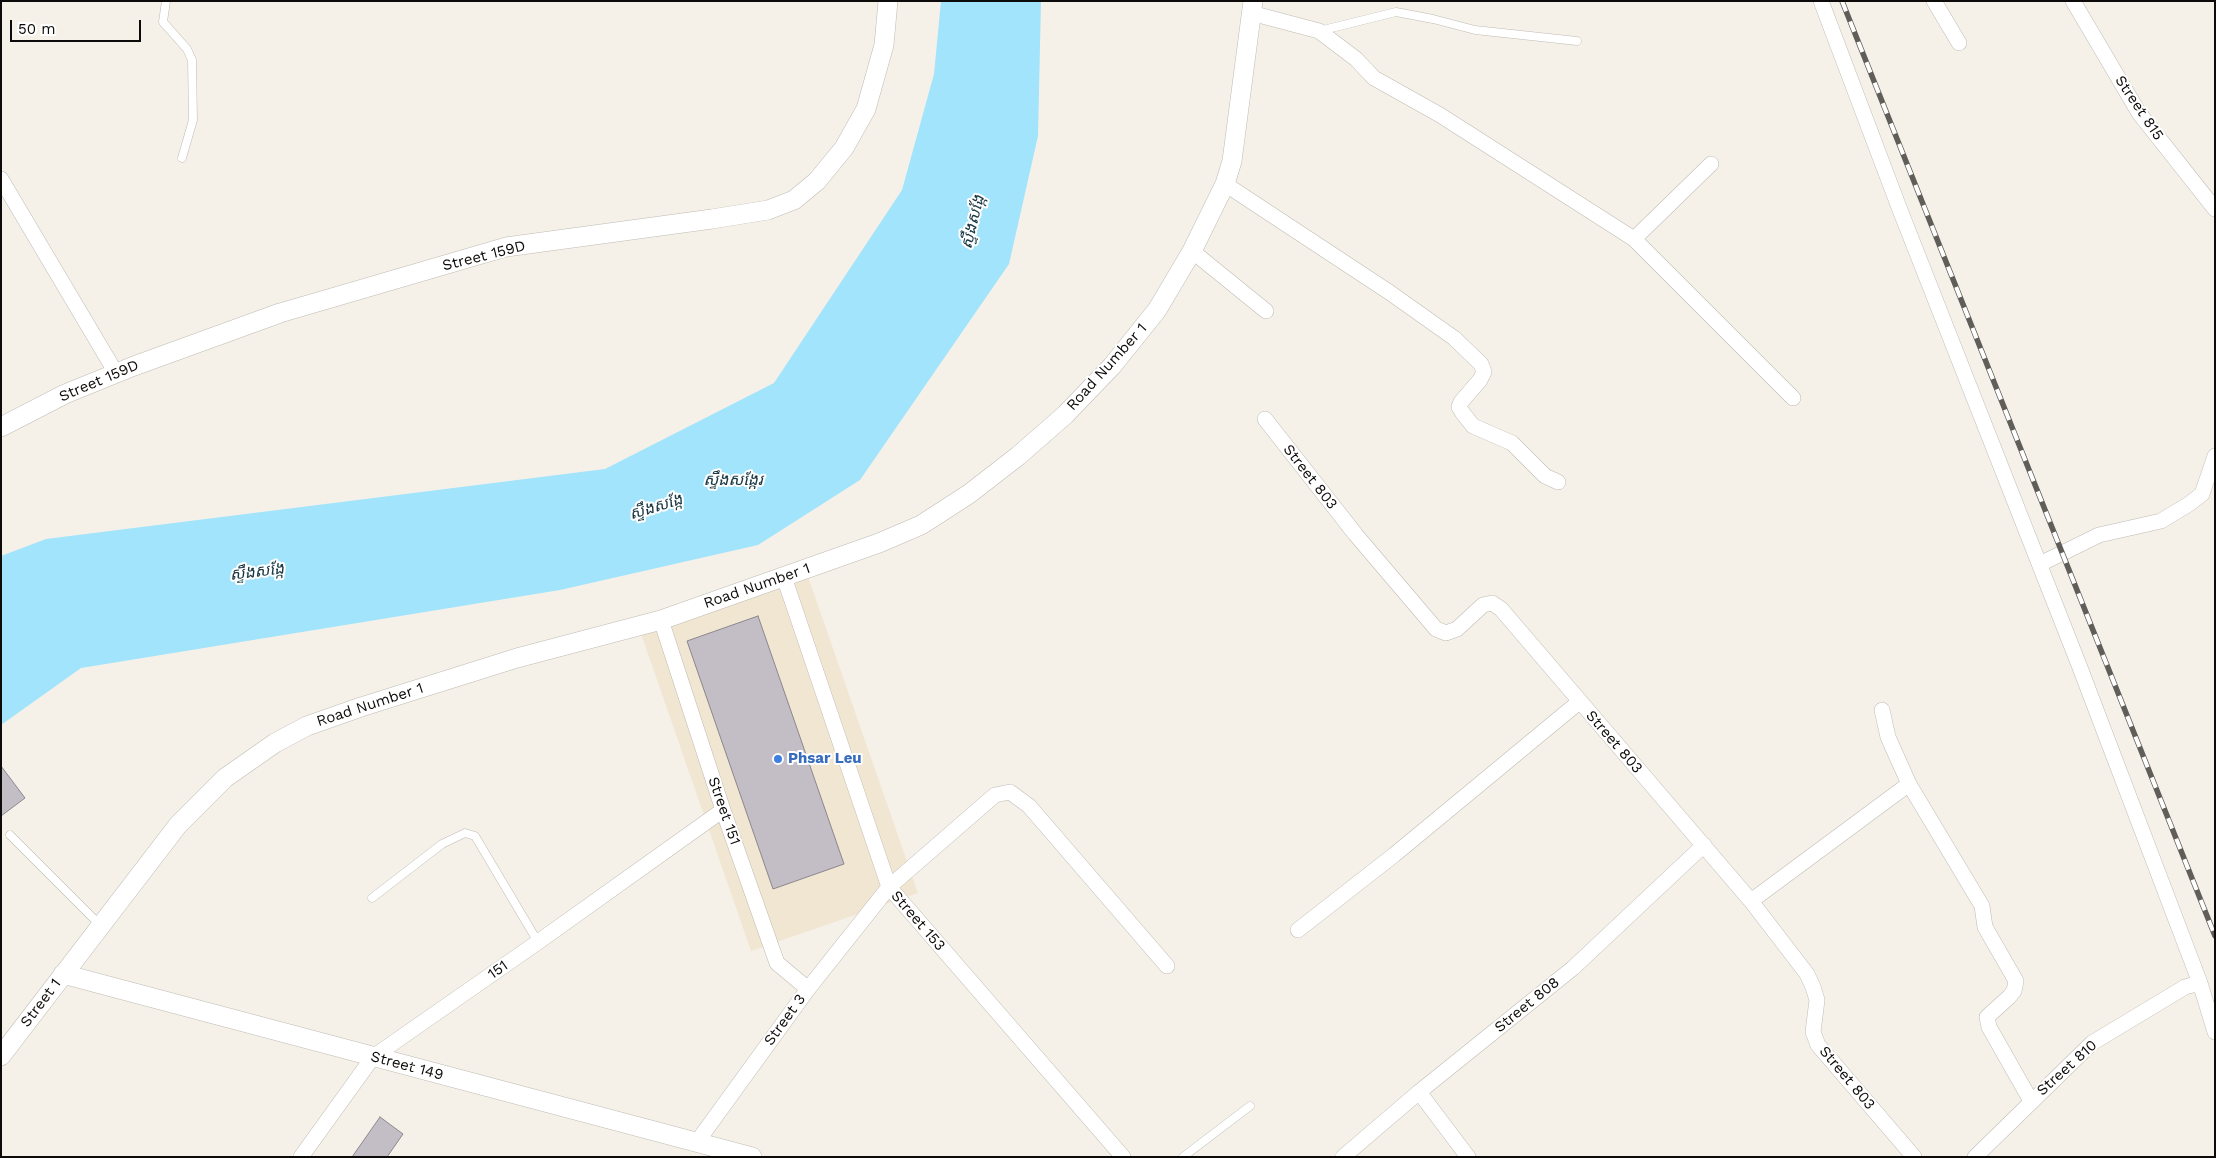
<!DOCTYPE html>
<meta charset="utf-8">
<style>
body{margin:0}
#map{position:relative;width:2216px;height:1158px;overflow:hidden;background:#f5f1e9;font-family:"Work Sans",sans-serif}
canvas{display:block}
.frame{position:absolute;inset:0;border:2px solid #0d0b09;pointer-events:none}
.scale{position:absolute;left:10px;top:20px;width:131px;height:22px;box-sizing:border-box;border:2px solid #0d0b09;border-top:0;padding-left:6px;font-size:15px;line-height:18px;white-space:nowrap;color:#0d0b09;-webkit-text-stroke:4px #fff;paint-order:stroke}
</style>
<div id="map">
<canvas width="2216" height="1158"></canvas>
<div class="frame"></div>
<div class="scale">50 m</div>
</div>
<script>
const g = document.querySelector('canvas').getContext('2d');
g.lineJoin = 'round';
function fillPath(path, color) {
  g.fillStyle = color;
  g.fill(path, 'evenodd');
}
function toPath(rows) {
  const path = new Path2D();
  for (const r of rows) {
    path.moveTo(r[0], r[1]);
    for (let i = 2; i < r.length; i += 2) path.lineTo(r[i], r[i + 1]);
  }
  return path;
}
function trace(path, color, width, dash) {
  g.strokeStyle = color;
  g.lineWidth = width;
  g.lineCap = dash ? 'butt' : 'round';
  g.setLineDash(dash || []);
  g.stroke(path);
}
function drawText(font, color, halo, rows, align = 'center') {
  g.font = font + ' "Work Sans","Noto Sans Khmer",sans-serif';
  g.lineWidth = 4;
  g.setLineDash([]);
  g.textBaseline = 'middle';
  g.strokeStyle = halo;
  g.fillStyle = color;
  for (const [text, x, y, turn = 0] of rows) {
    g.save();
    g.translate(x, y);
    g.rotate((+turn || 0) * Math.PI / 180);
    g.textAlign = isNaN(turn) ? turn : align;
    if (halo) g.strokeText(text, 0, 0);
    g.fillText(text, 0, 0);
    g.restore();
  }
}
const commercial = toPath([
 [805,568,918,893,751,951,638,625]
]);
const water = toPath([
 [941,1,1041,1,1038,136,1009,264,860,480,758,545,560,590,81,668,1,725,1,556,46,539,605,469,774,383,902,190,934,74]
]);
const building = toPath([
 [758,616,844,864,773,889,687,641,758,616],
 [1,766,25,798,1,816,1,766],
 [380,1117,403,1134,387,1157,352,1157,380,1117]
]);
const service = toPath([
 [166,1,163,22,187,49,192,60,193,120,182,158],
 [1319,31,1396,12,1433,19,1475,30,1577,41],
 [10,835,100,925],
 [372,898,442,844,465,833,475,836,538,942],
 [1183,1157,1250,1106]
]);
const minor = toPath([
 [1821,1,1900,210,2079,665,2200,983,2215,1032],
 [1934,1,1959,43],
 [2073,1,2139,113,2215,209],
 [1251,13,1319,31,1356,59,1374,78,1440,115,1634,239,1793,398],
 [1,179,116,373],
 [1225,184,1389,292,1454,338,1481,364,1484,372,1480,380,1461,402,1459,407,1462,412,1473,426,1512,443,1545,476,1558,482],
 [1634,239,1711,164],
 [1192,251,1266,311],
 [1265,419,1356,535,1436,629,1446,633,1457,629,1483,605,1492,603,1501,609,1751,901,1807,974,1813,987,1817,1000,1813,1032,1818,1045,1914,1157],
 [2040,564,2099,535,2161,521,2189,504,2202,494,2215,456],
 [784,577,889,887,1123,1157],
 [661,620,723,810,777,963,808,989],
 [1882,710,1888,737,1909,784,1982,906,1985,927,2016,981,2014,991,2009,997,1987,1017,1989,1027,2031,1101],
 [1751,901,1909,784],
 [1298,930,1394,855,1579,702],
 [1419,1092,1468,1157],
 [697,1142,808,989,889,887,995,795,1010,792,1029,806,1167,966],
 [301,1157,373,1057,538,942,723,810],
 [1343,1157,1419,1092,1573,968,1704,845],
 [1975,1157,2092,1043,2185,987,2200,983]
]);
const tertiary = toPath([
 [1,427,65,394,134,366,280,313,506,247,712,219,768,210,794,200,817,181,844,148,866,109,884,45,888,1],
 [63,974,752,1157],
 [1,1056,178,825,225,778,275,743,307,726,361,707,517,658,661,620,879,543,921,525,969,494,1018,456,1065,415,1112,366,1157,310,1192,251,1225,184,1232,161,1253,1]
]);
const rail = toPath([
 [1842,1,2215,936]
]);
const markers = [
 [778,759,5,"#3f7fe0"]
];
const streetNames = [
 ["Street 815",2139,108,56],
 ["Street 159D",484,256,-14],
 ["Road Number 1",1107,367,-48],
 ["Street 159D",99,381,-23],
 ["Street 803",1310,477,52],
 ["Road Number 1",757,586,-19],
 ["Road Number 1",370,705,-18],
 ["Street 803",1614,742,49],
 ["Street 151",724,811,71],
 ["Street 153",918,921,49],
 ["151",498,970,-35],
 ["Street 1",41,1003,-53],
 ["Street 808",1527,1005,-39],
 ["Street 3",785,1020,-54],
 ["Street 149",407,1066,15],
 ["Street 810",2067,1068,-42],
 ["Street 803",1847,1078,50]
];
const shopNames = [
 ["Phsar Leu",788,759]
];
const waterNames = [
 ["ស្ទឹងសង្កែ",973,222,-76],
 ["ស្ទឹងសង្កែរ",733,480],
 ["ស្ទឹងសង្កែ",656,507,-17],
 ["ស្ទឹងសង្កែ",257,572,-7]
];
fillPath(commercial, '#f1e6d1');
fillPath(water, '#a1e4fc');
fillPath(building, '#c3bdc5');
trace(building, '#8c878e', 1);
trace(service, '#bfbbb3', 9);
trace(minor, '#bfbbb3', 16);
trace(tertiary, '#bfbbb3', 20);
trace(service, '#fff', 8);
trace(minor, '#fff', 15);
trace(tertiary, '#fff', 19);
trace(rail, '#615e5a', 5.5);
trace(rail, '#fff', 4, [11]);
for (const [x, y, r, color] of markers) {
  const dot = new Path2D();
  dot.arc(x, y, r, 0, 2 * Math.PI);
  g.fillStyle = color;
  g.fill(dot);
  trace(dot, '#fff', 2);
}
drawText('15px', '#0d0b09', '#fff', streetNames);
drawText('bold 15px', '#366cbe', '#fff', shopNames, 'left');
drawText('italic 16px', '#193843', '#fff', waterNames);
</script>
